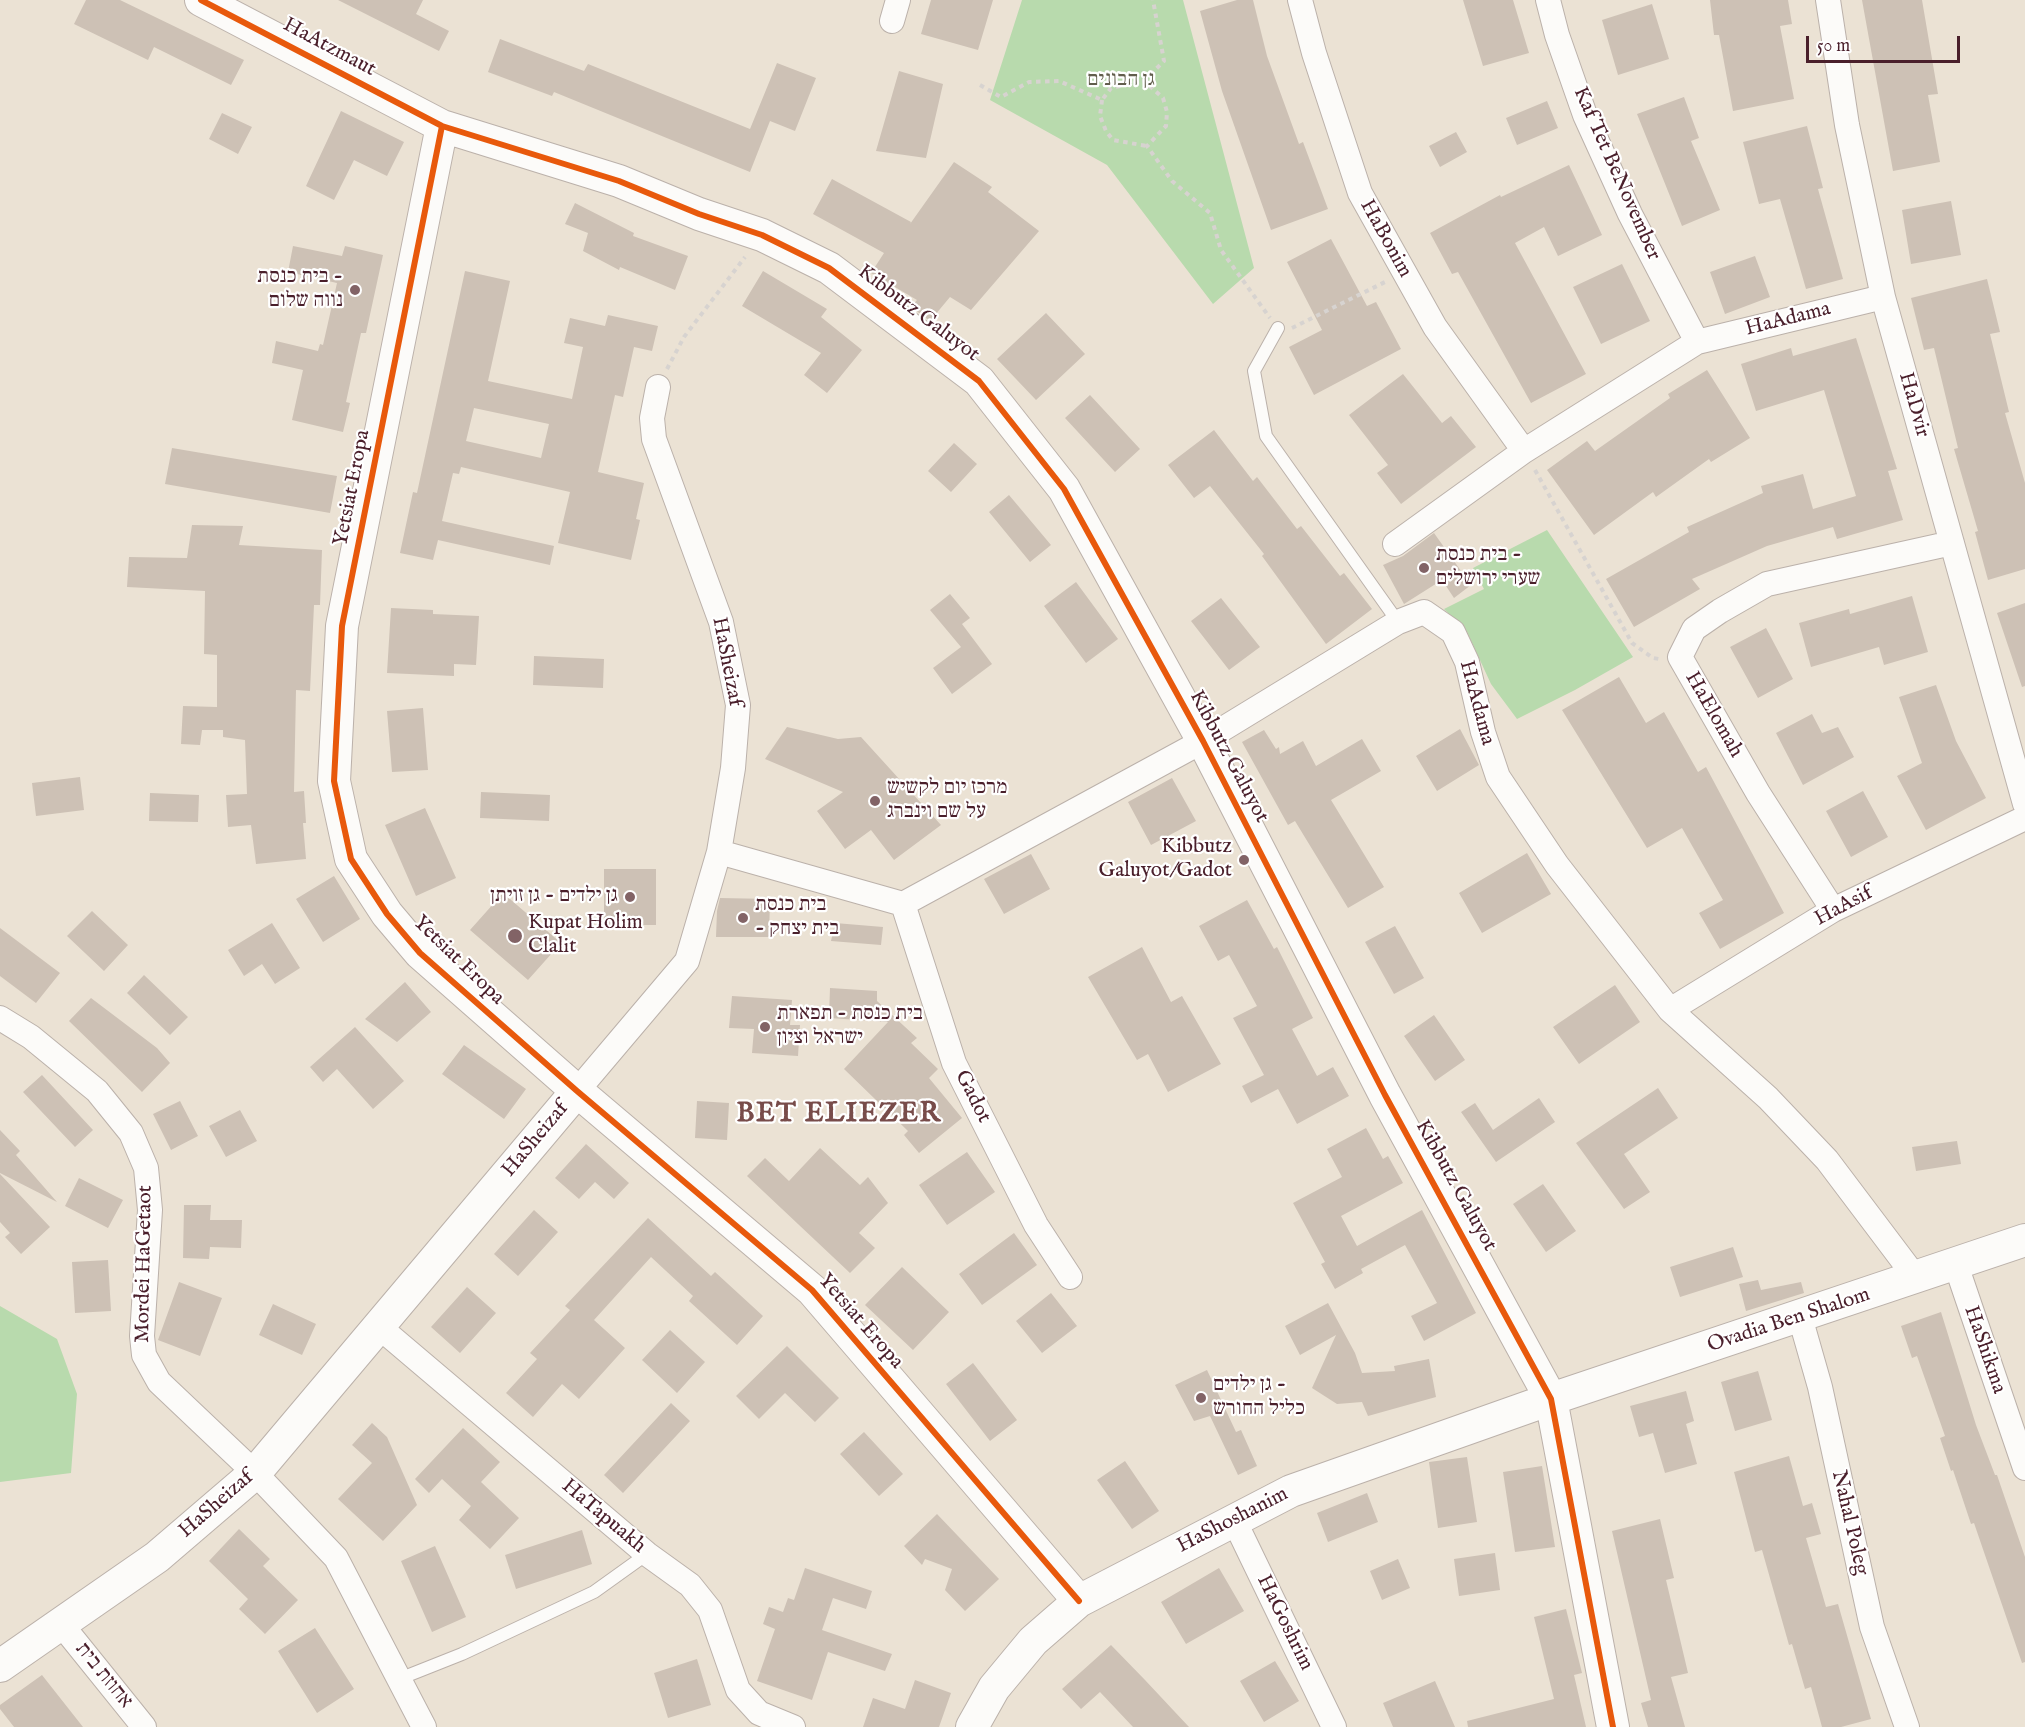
<!DOCTYPE html>
<meta charset="utf-8">
<style>
body{margin:0}
#map{position:relative;width:2025px;height:1727px;overflow:hidden;background:#ebe2d4;font-family:"IM FELL English",serif}
canvas{display:block}
.scale{position:absolute;left:1806px;top:36px;width:154px;height:27px;box-sizing:border-box;border:3px solid #4a1f2b;border-top:0;padding-left:8px;font-size:18px;line-height:21px;white-space:nowrap;color:#4a1f2b;-webkit-text-stroke:4px #fff;paint-order:stroke}
</style>
<div id="map">
<canvas width="2025" height="1727"></canvas>
<div class="scale">50 m</div>
</div>
<script>
const g = document.querySelector('canvas').getContext('2d');
g.lineJoin = 'round';
function fillPath(path, color) {
  g.fillStyle = color;
  g.fill(path, 'evenodd');
}
function toPath(rows) {
  const path = new Path2D();
  for (const r of rows) {
    path.moveTo(r[0], r[1]);
    for (let i = 2; i < r.length; i += 2) path.lineTo(r[i], r[i + 1]);
  }
  return path;
}
function trace(path, color, width, dash) {
  g.strokeStyle = color;
  g.lineWidth = width;
  g.lineCap = dash ? 'butt' : 'round';
  g.setLineDash(dash || []);
  g.stroke(path);
}
function drawText(font, color, halo, rows, align = 'center') {
  g.font = font + ' "IM FELL English","Frank Ruhl Libre",serif';
  g.lineWidth = 4.5;
  g.setLineDash([]);
  g.textBaseline = 'middle';
  g.strokeStyle = halo;
  g.fillStyle = color;
  for (const [text, x, y, turn = 0] of rows) {
    g.save();
    g.translate(x, y);
    g.rotate((+turn || 0) * Math.PI / 180);
    g.textAlign = isNaN(turn) ? turn : align;
    if (halo) g.strokeText(text, 0, 0);
    g.fillText(text, 0, 0);
    g.restore();
  }
}
const green = toPath([
 [1022,0,1183,0,1254,268,1213,304,1107,165,990,100],
 [1547,530,1633,657,1575,690,1517,719,1491,684,1467,632,1444,609,1484,589,1473,568],
 [0,1306,57,1339,77,1394,71,1473,0,1482]
]);
const building = toPath([
 [86,0,120,0,244,60,231,85,154,47,148,60,74,24],
 [338,0,423,0,416,14,449,31,439,51],
 [931,0,993,0,978,50,921,34],
 [1237,0,1253,0,1267,56,1299,144,1303,142,1328,209,1271,230,1222,91,1200,11],
 [1463,0,1513,0,1529,53,1483,66],
 [1710,0,1788,0,1792,24,1780,26,1794,99,1733,111,1719,35,1714,35],
 [1862,0,1922,0,1938,94,1928,95,1940,162,1893,171],
 [1652,4,1669,59,1618,75,1602,20],
 [500,39,584,71,588,64,750,129,777,63,816,78,795,131,770,121,750,172,554,92,552,96,488,72],
 [899,71,943,84,926,158,876,151],
 [1684,97,1699,138,1691,141,1720,210,1682,226,1637,114],
 [1547,101,1558,128,1517,145,1506,118],
 [341,111,404,142,387,176,354,160,334,200,306,186],
 [222,113,252,127,238,154,209,139],
 [1807,126,1823,188,1818,189,1843,279,1806,289,1780,199,1759,204,1743,142],
 [1456,132,1467,152,1440,167,1429,146],
 [954,162,992,187,988,192,1039,231,971,310,950,297,930,321,911,307,917,300,871,273,884,253,813,214,832,179,911,222,910,224],
 [1569,165,1602,235,1558,256,1544,227,1515,243,1586,374,1531,403,1458,272,1452,274,1430,233,1500,195,1501,197],
 [1951,201,1961,255,1911,264,1902,210],
 [575,203,634,233,633,236,688,256,675,290,620,267,619,270,583,251,588,233,565,224],
 [1331,239,1367,306,1376,302,1401,349,1314,395,1289,347,1322,330,1287,262],
 [293,246,342,256,345,246,383,255,366,333,361,333,346,402,350,403,343,432,292,420,303,370,272,363,276,341,318,351,320,344,323,345,337,283,288,272],
 [1755,256,1770,297,1725,314,1710,272],
 [1622,264,1650,321,1601,344,1573,287],
 [465,271,510,281,488,381,572,399,583,347,564,343,570,318,605,326,608,315,658,326,652,351,634,347,623,397,615,395,598,472,644,483,636,519,640,520,631,560,558,543,570,492,461,467,459,474,453,473,442,521,554,546,550,565,438,540,433,560,400,553,413,492,417,493],
 [474,408,549,424,541,458,466,441],
 [763,271,827,309,821,317,862,350,827,393,804,375,821,353,742,306],
 [1987,279,2000,332,1990,334,2009,412,2005,413,2025,483,2025,569,1988,580,1975,532,1978,531,1954,449,1958,448,1934,348,1924,350,1911,298],
 [1046,313,1085,354,1036,400,997,359],
 [1856,338,1897,469,1888,471,1903,520,1837,539,1833,527,1767,546,1692,579,1700,589,1634,627,1606,579,1689,532,1687,527,1763,493,1761,486,1803,474,1813,509,1856,496,1824,390,1756,411,1741,364,1791,348,1793,356],
 [1707,370,1750,438,1711,462,1709,459,1656,497,1653,492,1594,535,1547,470,1587,441,1595,451,1670,398,1668,394],
 [1403,374,1442,423,1451,416,1476,447,1401,504,1377,473,1388,465,1349,415],
 [1090,395,1140,449,1115,472,1065,418],
 [1214,430,1253,481,1257,477,1297,529,1301,526,1340,576,1344,573,1372,609,1326,644,1262,556,1264,554,1210,486,1194,498,1168,465],
 [954,443,977,464,951,492,928,471],
 [172,448,337,476,330,513,165,484],
 [1009,495,1051,545,1030,562,989,512],
 [192,525,243,526,239,545,322,550,320,605,314,605,310,691,296,690,294,792,304,791,306,823,303,823,306,859,256,864,251,825,228,827,226,795,247,794,245,740,223,737,223,730,202,730,200,745,181,744,183,706,217,707,217,655,204,654,205,591,127,587,129,557,187,558],
 [1434,533,1471,585,1454,598,1442,580,1404,604,1383,565,1403,556],
 [1076,582,1118,639,1086,663,1044,606],
 [950,594,970,618,962,624,992,664,952,694,933,668,961,647,930,610],
 [1912,596,1928,652,1884,665,1879,647,1811,667,1799,623,1849,609,1850,614],
 [1221,598,1260,647,1229,670,1191,621],
 [2025,603,2025,686,2022,687,1997,613],
 [391,608,433,610,433,614,479,616,476,665,454,664,454,676,387,673],
 [1766,628,1793,679,1758,698,1730,647],
 [534,656,604,659,603,688,533,685],
 [1619,677,1646,723,1664,712,1698,772,1706,767,1784,913,1720,949,1699,913,1723,900,1682,828,1647,848,1562,710],
 [1936,685,1956,741,1986,798,1926,830,1897,776,1922,763,1899,697],
 [423,708,428,770,392,772,387,711],
 [1812,714,1822,733,1838,727,1854,757,1803,785,1776,733],
 [787,727,838,739,861,737,941,825,894,860,871,830,845,849,817,811,843,792,765,759],
 [1460,729,1479,765,1437,791,1416,756],
 [1264,730,1276,749,1279,747,1280,754,1303,741,1316,766,1362,739,1381,771,1331,800,1384,887,1348,908,1295,821,1288,825,1242,742],
 [80,777,84,810,36,816,32,783],
 [1172,778,1196,821,1151,845,1128,802],
 [1863,791,1888,837,1851,857,1826,811],
 [481,792,550,795,549,821,480,818],
 [150,793,199,795,198,822,149,821],
 [425,808,456,878,416,896,385,825],
 [1527,853,1551,894,1482,933,1459,893],
 [1031,854,1050,889,1004,914,984,879],
 [604,869,656,869,656,925,604,925],
 [334,876,360,919,323,942,296,899],
 [503,893,561,943,528,980,470,930],
 [720,898,770,899,769,937,716,937,717,911],
 [1247,900,1274,949,1277,947,1313,1018,1292,1029,1317,1076,1333,1067,1349,1096,1297,1124,1278,1089,1251,1103,1242,1086,1264,1075,1233,1018,1257,1006,1229,955,1218,961,1199,926],
 [92,911,128,945,104,971,67,936],
 [272,923,300,968,275,984,262,964,244,976,228,950],
 [835,923,883,927,881,945,831,941],
 [1395,926,1424,978,1394,994,1365,942],
 [0,928,60,973,36,1003,0,976],
 [1142,947,1171,1002,1182,996,1221,1064,1168,1092,1148,1054,1137,1060,1088,977],
 [144,975,188,1017,170,1035,127,993],
 [405,982,431,1012,397,1042,365,1019],
 [1615,985,1640,1022,1579,1064,1553,1027],
 [830,988,877,991,877,1001,917,1038,911,1043,938,1069,929,1078,962,1118,919,1153,904,1135,908,1131,844,1069,888,1022,829,1018],
 [732,996,792,1000,790,1025,800,1025,798,1056,752,1053,754,1029,729,1028],
 [91,998,157,1048,170,1063,142,1092,69,1021],
 [1434,1015,1465,1060,1435,1081,1404,1036],
 [355,1027,404,1081,373,1109,337,1069,323,1082,310,1067],
 [464,1045,526,1089,504,1119,442,1074],
 [42,1075,93,1130,75,1147,23,1092],
 [1658,1088,1678,1118,1624,1154,1650,1192,1624,1209,1576,1143],
 [1539,1098,1555,1122,1496,1162,1461,1112,1475,1103,1493,1130],
 [180,1101,198,1136,171,1150,153,1114],
 [697,1101,729,1103,727,1140,695,1138],
 [240,1110,257,1141,226,1157,209,1126],
 [1366,1128,1383,1159,1388,1156,1403,1183,1341,1216,1357,1246,1422,1210,1476,1313,1424,1341,1411,1316,1437,1303,1405,1245,1361,1269,1363,1273,1335,1289,1321,1264,1325,1262,1293,1203,1342,1177,1327,1149],
 [0,1130,20,1151,16,1155,57,1202,0,1173],
 [1957,1141,1961,1164,1916,1171,1912,1147],
 [586,1144,629,1183,614,1199,595,1182,579,1199,555,1178],
 [820,1148,860,1185,868,1177,888,1203,859,1233,875,1248,850,1273,747,1176,765,1158,789,1181],
 [967,1152,995,1192,947,1225,919,1185],
 [0,1174,50,1227,21,1254,5,1237,10,1233,0,1222],
 [79,1178,123,1200,108,1228,65,1206],
 [1543,1184,1576,1231,1546,1252,1513,1204],
 [184,1205,211,1205,210,1220,242,1220,241,1248,210,1247,209,1259,183,1258],
 [534,1210,558,1232,518,1276,494,1254],
 [648,1218,711,1276,715,1272,763,1316,737,1345,689,1301,693,1296,651,1257,594,1320,625,1348,579,1399,562,1384,533,1417,506,1393,537,1359,530,1353,570,1310,565,1306],
 [1014,1233,1037,1265,982,1305,959,1274],
 [1733,1247,1743,1277,1680,1297,1670,1267],
 [108,1260,111,1311,75,1313,72,1262],
 [902,1267,949,1312,913,1350,865,1305],
 [1758,1280,1761,1290,1801,1282,1804,1293,1746,1311,1739,1284],
 [179,1282,222,1298,200,1356,158,1340],
 [467,1287,496,1313,460,1353,431,1327],
 [1051,1293,1077,1326,1042,1353,1016,1321],
 [1328,1303,1355,1353,1362,1373,1395,1371,1394,1366,1429,1359,1436,1397,1368,1416,1362,1402,1337,1404,1312,1388,1336,1335,1300,1355,1285,1326],
 [273,1304,316,1324,302,1355,259,1335],
 [1941,1312,1976,1425,1995,1475,1997,1475,2025,1557,2025,1662,2022,1663,1974,1523,1971,1524,1953,1470,1951,1471,1940,1438,1945,1436,1917,1356,1912,1358,1901,1326],
 [670,1330,705,1362,677,1393,642,1360],
 [787,1346,839,1398,815,1422,785,1393,759,1419,736,1396],
 [973,1363,1017,1420,990,1441,946,1384],
 [1207,1370,1236,1432,1241,1430,1257,1466,1238,1475,1210,1416,1194,1421,1175,1385],
 [1758,1371,1772,1420,1735,1431,1721,1382],
 [1686,1391,1694,1421,1686,1424,1697,1464,1665,1473,1653,1433,1639,1437,1630,1406],
 [671,1403,690,1421,623,1493,604,1475],
 [372,1423,387,1437,417,1505,383,1541,338,1499,372,1463,352,1445],
 [463,1428,500,1462,481,1482,519,1518,490,1549,459,1520,471,1506,442,1479,429,1493,415,1479],
 [864,1432,903,1474,879,1496,840,1454],
 [1789,1456,1803,1506,1812,1503,1821,1534,1806,1538,1826,1607,1838,1604,1871,1719,1841,1727,1822,1727,1811,1687,1805,1689,1792,1644,1789,1645,1762,1550,1755,1552,1734,1472],
 [1467,1457,1477,1522,1438,1528,1429,1462],
 [1125,1461,1159,1511,1132,1529,1097,1480],
 [1542,1466,1555,1547,1515,1552,1503,1472],
 [1367,1493,1378,1522,1328,1542,1317,1513],
 [937,1514,999,1579,965,1611,945,1590,952,1569,925,1559,922,1565,904,1546],
 [1660,1519,1674,1578,1666,1580,1688,1673,1671,1677,1685,1727,1648,1727,1641,1703,1651,1700,1612,1531],
 [239,1529,270,1559,263,1566,298,1600,265,1634,239,1609,248,1599,209,1561],
 [582,1530,592,1564,516,1589,505,1555],
 [435,1546,466,1617,432,1632,401,1561],
 [1495,1553,1500,1590,1459,1596,1454,1559],
 [1398,1559,1410,1588,1382,1600,1370,1571],
 [805,1568,872,1591,866,1609,833,1598,822,1630,892,1654,885,1671,828,1652,812,1700,757,1681,775,1629,763,1624,769,1607,783,1612,788,1598,794,1600],
 [1219,1568,1244,1611,1186,1644,1161,1602],
 [1566,1609,1582,1673,1574,1675,1586,1727,1468,1727,1467,1721,1554,1699,1534,1617],
 [315,1628,354,1689,317,1713,278,1651],
 [1111,1645,1145,1680,1189,1727,1133,1727,1100,1692,1081,1709,1062,1689],
 [697,1659,711,1705,668,1718,654,1673],
 [1275,1661,1299,1701,1264,1722,1240,1681],
 [42,1675,83,1727,14,1727,0,1709,0,1705],
 [915,1680,951,1693,939,1727,863,1727,873,1698,905,1709],
 [1435,1681,1455,1727,1393,1727,1383,1703]
]);
const path = toPath([
 [1144,81,1164,61,1153,0],
 [980,85,1001,97,1029,82,1059,81,1102,100,1111,88,1144,81,1163,98,1167,112,1166,126,1147,146,1172,181,1210,213,1221,250,1270,318],
 [1102,100,1100,116,1106,131,1113,140,1147,146],
 [1292,328,1385,282],
 [667,369,684,337,745,257],
 [1535,470,1632,643,1653,658,1659,659]
]);
const service = toPath([
 [1278,328,1254,371,1266,436,1398,622],
 [399,1679,462,1654,594,1592,647,1554]
]);
const minor = toPath([
 [1300,0,1314,53,1360,193,1435,327,1524,451],
 [1548,0,1557,35,1585,115,1630,214,1697,342],
 [1828,0,1847,125,1883,297,2025,804],
 [892,21,898,0],
 [1395,544,1524,451,1697,342,1883,297],
 [719,852,903,904,1203,741,1398,622,1424,612,1453,632,1467,662,1483,732,1498,777,1557,865,1670,1010,1768,1098,1827,1160,1916,1278],
 [903,904,954,1063,1036,1225,1070,1277],
 [1833,910,1758,793,1680,657,1694,629,1720,611,1767,584,1952,543],
 [1670,1010,1833,910,2025,818],
 [0,1018,31,1037,97,1091,131,1133,146,1168,150,1210,142,1336,144,1355,159,1382,255,1473,336,1558,424,1727],
 [577,1091,687,961,719,852,733,768,738,705,721,622,654,439,652,418,658,387],
 [1956,1265,2025,1468],
 [1800,1317,1820,1387,1872,1627,1907,1727],
 [378,1326,647,1554,690,1585,710,1610,738,1690,759,1713,793,1727],
 [1234,1520,1334,1727],
 [61,1624,144,1727]
]);
const tertiary = toPath([
 [201,0,442,126,619,181,699,214,762,235,829,268,979,381,1064,489,1203,741,1385,1095,1551,1399,1613,1727],
 [442,126,342,626,334,781,351,859,387,914,420,953,577,1091,812,1290,1079,1601],
 [0,1666,157,1557,255,1473,577,1091],
 [972,1727,994,1688,1033,1641,1079,1601,1291,1491,1551,1399,2025,1240]
]);
const cycleway = toPath([
 [201,0,442,126,619,181,699,214,762,235,829,268,979,381,1064,489,1203,741,1385,1095,1551,1399,1613,1727],
 [442,126,342,626,334,781,351,859,387,914,420,953,577,1091,812,1290,1079,1601]
]);
const markers = [
 [355,290,6,"#826366"],
 [1424,568,6,"#826366"],
 [875,801,6,"#826366"],
 [1244,860,6,"#826366"],
 [630,897,6,"#826366"],
 [743,918,6,"#826366"],
 [515,936,8,"#826366"],
 [765,1027,6,"#826366"],
 [1201,1398,6,"#826366"]
];
const streetNames = [
 ["HaAtzmaut",329,48,28],
 ["Kaf Tet BeNovember",1616,174,66],
 ["HaBonim",1385,239,61],
 ["Kibbutz Galuyot",918,314,37],
 ["HaAdama",1788,320,-14],
 ["HaDvir",1913,405,74],
 ["Yetsiat Eropa",353,488,-79],
 ["HaSheizaf",726,662,79],
 ["HaAdama",1476,703,75],
 ["HaElomah",1713,715,60],
 ["Kibbutz Galuyot",1228,757,62],
 ["HaAsif",1844,907,-28],
 ["Yetsiat Eropa",458,961,44],
 ["Gadot",972,1097,63],
 ["HaSheizaf",536,1140,-50],
 ["Kibbutz Galuyot",1455,1186,61],
 ["Mordei HaGetaot",145,1264,-89],
 ["Ovadia Ben Shalom",1789,1321,-18],
 ["Yetsiat Eropa",860,1322,49],
 ["HaShikma",1984,1350,71],
 ["HaSheizaf",217,1505,-41],
 ["HaTapuakh",603,1517,40],
 ["HaShoshanim",1233,1521,-27],
 ["Nahal Poleg",1849,1523,77],
 ["HaGoshrim",1284,1623,64],
 ["אחוזת בית",103,1676,51]
];
const parkNames = [
 ["גן הבונים",1121,81]
];
const poiNames = [
 ["בית כנסת -",343,278,"right"],
 ["נווה שלום",343,302,"right"],
 ["בית כנסת -",1436,556],
 ["שערי ירושלים",1436,580],
 ["מרכז יום לקשיש",887,789],
 ["על שם וינברג",887,813],
 ["Kibbutz",1232,848,"right"],
 ["Galuyot/Gadot",1232,872,"right"],
 ["גן ילדים - גן זויתן",618,897,"right"],
 ["בית כנסת",755,906],
 ["- בית יצחק",755,930],
 ["Kupat Holim",528,924],
 ["Clalit",528,948],
 ["בית כנסת - תפארת",777,1015],
 ["ישראל וציון",777,1039],
 ["גן ילדים -",1213,1386],
 ["כליל החורש",1213,1410]
];
const districtNames = [
 ["BET ELIEZER",839,1115]
];
fillPath(green, '#b8daad');
fillPath(building, '#cdc1b5');
trace(service, '#bbb1aa', 14);
trace(minor, '#bbb1aa', 26);
trace(tertiary, '#bbb1aa', 34);
trace(path, '#d7d3d0', 4, [4.5, 4.5]);
trace(service, '#fcfbf9', 12);
trace(minor, '#fcfbf9', 24);
trace(tertiary, '#fcfbf9', 32);
trace(cycleway, '#e8590c', 6);
for (const [x, y, r, color] of markers) {
  const dot = new Path2D();
  dot.arc(x, y, r, 0, 2 * Math.PI);
  g.fillStyle = color;
  g.fill(dot);
  trace(dot, '#fff', 2);
}
drawText('21px', '#4a1f2b', '#fff', streetNames);
drawText('21px', '#625e4d', '#fff', parkNames);
drawText('21px', '#4a1f2b', '#fff', poiNames, 'left');
g.letterSpacing = '1.5px';
drawText('bold 27px', '#784c4a', '#fff', districtNames);
g.letterSpacing = '0px';
</script>
